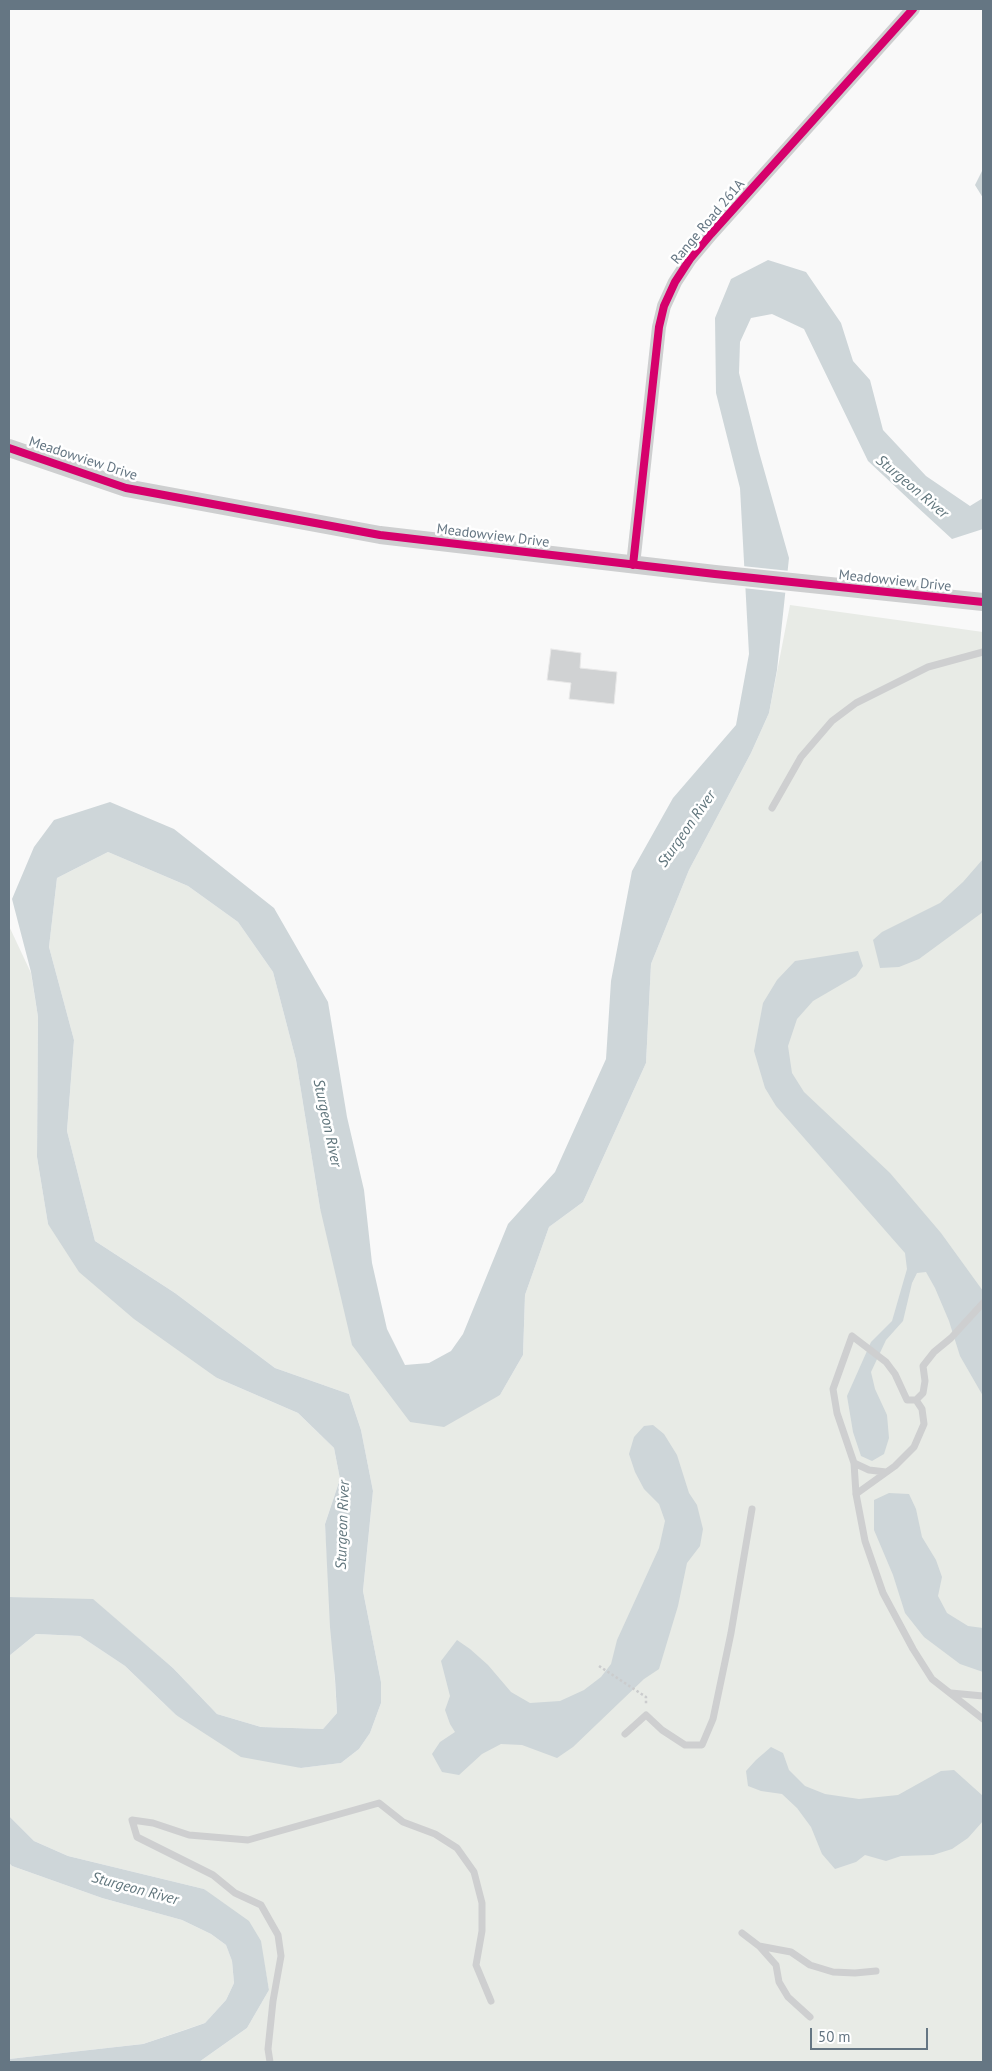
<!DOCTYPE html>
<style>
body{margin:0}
#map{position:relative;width:992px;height:2071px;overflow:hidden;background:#f9f9f9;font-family:"PT Sans",sans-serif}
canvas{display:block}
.frame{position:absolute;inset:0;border:10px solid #657683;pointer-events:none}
.scale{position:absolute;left:810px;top:2028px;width:118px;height:22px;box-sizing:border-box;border:2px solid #657683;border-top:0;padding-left:6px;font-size:15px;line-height:18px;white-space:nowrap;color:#657683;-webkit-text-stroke:4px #fff;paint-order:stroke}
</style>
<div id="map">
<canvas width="992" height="2071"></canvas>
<div class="frame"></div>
<div class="scale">50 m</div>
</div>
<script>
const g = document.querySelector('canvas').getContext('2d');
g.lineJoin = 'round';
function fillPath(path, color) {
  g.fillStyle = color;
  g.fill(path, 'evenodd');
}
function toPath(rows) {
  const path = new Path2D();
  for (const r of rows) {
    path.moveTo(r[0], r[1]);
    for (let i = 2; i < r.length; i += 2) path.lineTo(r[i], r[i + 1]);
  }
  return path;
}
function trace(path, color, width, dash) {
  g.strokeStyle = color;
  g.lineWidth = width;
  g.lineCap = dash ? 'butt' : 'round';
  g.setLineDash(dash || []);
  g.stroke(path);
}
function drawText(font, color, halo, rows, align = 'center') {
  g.font = font + ' "PT Sans",sans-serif';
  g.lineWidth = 5;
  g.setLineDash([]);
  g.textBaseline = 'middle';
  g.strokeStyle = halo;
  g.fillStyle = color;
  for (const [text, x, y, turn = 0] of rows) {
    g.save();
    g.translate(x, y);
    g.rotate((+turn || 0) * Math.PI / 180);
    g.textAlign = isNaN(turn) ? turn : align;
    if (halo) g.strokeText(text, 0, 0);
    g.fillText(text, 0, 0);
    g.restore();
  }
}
const green = toPath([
 [790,605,983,632,983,2062,199,2062,247,2028,269,1990,260,1941,204,1889,68,1856,34,1841,9,1816,9,1656,36,1634,80,1636,125,1666,176,1715,301,1768,341,1763,359,1749,370,1733,381,1703,381,1682,363,1591,373,1491,361,1430,349,1394,275,1368,175,1293,95,1241,67,1131,74,1040,49,947,57,878,108,852,188,886,238,922,273,972,296,1060,320,1208,410,1422,500,1395,523,1355,525,1295,549,1227,583,1202,646,1063,651,964,689,870,751,753,769,713],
 [9,926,31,973,38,1017,37,1157,48,1224,217,1378,298,1413,334,1448,340,1479,325,1524,337,1713,323,1729,261,1727,217,1714,173,1668,93,1600,9,1597],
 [9,1863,12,1866,102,1898,182,1920,211,1934,226,1945,232,1961,234,1983,226,2000,205,2023,143,2044,9,2059]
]);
const water = toPath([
 [983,169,983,198,975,185],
 [768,260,806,272,841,323,853,361,870,380,883,430,926,476,970,506,983,498,983,529,952,539,915,505,868,461,804,329,772,314,751,318,740,342,739,373,759,452,789,558,777,670,769,713,751,753,689,870,651,964,646,1063,583,1202,549,1227,525,1295,523,1355,500,1395,444,1427,410,1422,352,1345,320,1208,296,1060,273,972,238,922,188,886,108,852,57,878,49,947,74,1040,67,1131,95,1241,175,1293,275,1368,349,1394,361,1430,373,1491,363,1591,381,1682,381,1703,370,1733,359,1749,341,1763,301,1768,241,1757,176,1715,125,1666,80,1636,36,1634,9,1656,9,1597,93,1599,173,1668,217,1714,261,1727,323,1729,337,1713,335,1679,330,1627,325,1524,340,1479,334,1448,298,1413,217,1378,134,1319,79,1272,48,1224,37,1157,38,1017,31,972,12,899,34,847,54,820,110,802,174,829,274,908,328,1002,347,1117,364,1190,372,1263,387,1329,405,1365,429,1363,451,1351,463,1334,508,1224,555,1172,606,1059,611,981,632,871,673,798,736,725,749,654,740,488,716,393,715,318,731,279],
 [983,859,983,912,919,959,899,967,880,968,873,940,882,932,940,903,963,882],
 [858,951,863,966,856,976,813,1001,797,1019,788,1046,792,1073,804,1092,890,1173,941,1233,983,1291,983,1396,960,1356,949,1321,935,1288,926,1272,917,1273,912,1283,903,1321,886,1340,871,1372,875,1389,887,1415,889,1438,884,1454,872,1461,861,1456,853,1432,847,1396,871,1342,892,1321,907,1269,905,1253,776,1106,765,1088,754,1051,763,1003,777,980,795,961],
 [653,1425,664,1434,677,1455,689,1493,697,1505,703,1529,700,1546,687,1563,678,1606,659,1669,644,1679,573,1747,557,1758,522,1745,501,1744,482,1754,459,1775,442,1772,432,1754,440,1742,455,1732,450,1724,445,1710,450,1696,441,1661,457,1640,470,1649,488,1665,511,1692,530,1703,560,1701,584,1690,601,1677,611,1664,617,1640,659,1548,665,1521,659,1504,644,1489,635,1472,629,1454,634,1437,644,1426],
 [889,1493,909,1494,916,1509,922,1537,936,1560,942,1577,938,1596,947,1613,968,1626,983,1628,983,1672,960,1664,924,1637,905,1613,893,1575,874,1530,874,1500],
 [771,1747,783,1753,789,1770,805,1786,825,1794,859,1799,898,1795,941,1771,954,1770,983,1796,983,1821,968,1838,952,1849,933,1855,901,1856,886,1861,865,1855,856,1862,835,1869,822,1854,811,1827,797,1808,782,1794,761,1791,748,1786,746,1771,756,1760],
 [9,1816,34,1841,68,1856,204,1889,249,1921,261,1941,269,1990,247,2028,199,2062,9,2062,9,2059,143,2044,185,2030,205,2023,226,2000,234,1983,232,1961,226,1945,211,1934,182,1920,102,1898,12,1866,9,1863]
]);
const pier = toPath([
 [742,566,790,571,788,593,743,588]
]);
const building = toPath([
 [551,649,581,653,580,668,617,672,614,704,569,699,571,683,547,680,551,649]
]);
const path = toPath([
 [599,1666,646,1697,646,1704]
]);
const service = toPath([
 [772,808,801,757,832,721,856,703,928,667,983,652],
 [983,1303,951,1338,934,1352,923,1366,925,1381,923,1393,916,1400,907,1400,895,1374,886,1362,852,1336,833,1389,837,1413,854,1463,856,1494,865,1541,883,1593,913,1649,932,1679,983,1719],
 [854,1463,869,1470,886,1472],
 [856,1494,895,1466,914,1447,924,1424,922,1409,916,1400],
 [951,1693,983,1696],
 [625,1734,646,1715,662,1730,685,1745,702,1745,713,1719,731,1633,752,1509],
 [742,1933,759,1946,791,1952,810,1965,833,1972,855,1973,876,1971],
 [760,1947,776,1965,779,1982,788,1997,810,2017],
 [270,2062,268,2049,273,2001,281,1956,278,1935,261,1905,235,1893,213,1875,137,1837,132,1820,153,1823,189,1835,248,1840,379,1803,403,1822,435,1834,457,1848,474,1872,482,1903,482,1931,476,1965,491,2001]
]);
const minor = toPath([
 [633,565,659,327,664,306,675,282,690,259,711,234,913,9]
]);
const tertiary = toPath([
 [9,448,126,488,380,535,715,574,983,602]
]);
const cycleway = toPath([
 [9,448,126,488,380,535,715,574,983,602],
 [633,565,659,327,664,306,675,282,690,259,711,234,913,9]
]);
const streetNames = [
 ["Range Road 261A",708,222,-50],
 ["Meadowview Drive",83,459,18],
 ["Meadowview Drive",493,536,7],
 ["Meadowview Drive",895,581,6]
];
const waterNames = [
 ["Sturgeon River",912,487,40],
 ["Sturgeon River",687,829,-55],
 ["Sturgeon River",327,1123,78],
 ["Sturgeon River",343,1525,-88],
 ["Sturgeon River",135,1889,15]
];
fillPath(green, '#e8ebe6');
fillPath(water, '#ced6d9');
fillPath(pier, '#f9f9f9');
fillPath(building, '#d0d2d3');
trace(building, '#e8e8e8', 1);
trace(path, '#cbcccd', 2.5, [2.5, 2.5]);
trace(service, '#cecfd0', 7);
trace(minor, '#cecfd0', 14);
trace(tertiary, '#cecfd0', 18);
trace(cycleway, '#d6006c', 8);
drawText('14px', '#657683', '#fff', streetNames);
drawText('italic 15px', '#60757c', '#fff', waterNames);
</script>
